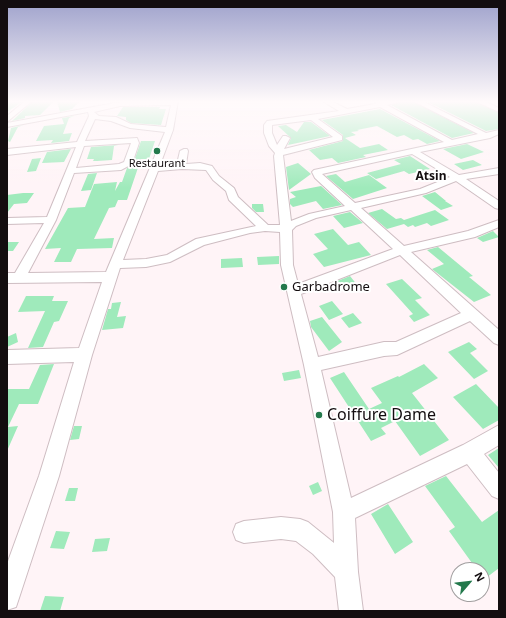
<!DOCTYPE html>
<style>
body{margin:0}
#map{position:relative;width:506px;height:618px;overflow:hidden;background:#fff4f7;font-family:"Noto Sans",sans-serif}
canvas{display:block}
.frame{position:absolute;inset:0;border:8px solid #130d0f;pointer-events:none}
.north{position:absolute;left:450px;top:562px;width:40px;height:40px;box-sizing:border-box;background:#fff;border:1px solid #a19e9f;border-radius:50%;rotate:62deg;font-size:11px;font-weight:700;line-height:16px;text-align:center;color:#130d0f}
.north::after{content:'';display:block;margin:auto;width:14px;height:18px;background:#23794c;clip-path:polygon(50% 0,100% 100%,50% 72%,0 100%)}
</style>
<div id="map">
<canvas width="506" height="618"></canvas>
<div class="frame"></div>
<div class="north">N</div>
</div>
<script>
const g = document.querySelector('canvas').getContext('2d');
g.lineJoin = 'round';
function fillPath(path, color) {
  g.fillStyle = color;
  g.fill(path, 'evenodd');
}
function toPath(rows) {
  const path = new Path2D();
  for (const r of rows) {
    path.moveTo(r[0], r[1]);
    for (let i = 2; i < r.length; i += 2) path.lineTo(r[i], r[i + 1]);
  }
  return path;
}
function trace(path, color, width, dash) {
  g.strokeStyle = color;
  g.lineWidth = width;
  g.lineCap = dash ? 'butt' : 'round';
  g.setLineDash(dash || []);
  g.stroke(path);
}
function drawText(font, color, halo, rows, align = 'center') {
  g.font = font + ' "Noto Sans",sans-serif';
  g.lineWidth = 4;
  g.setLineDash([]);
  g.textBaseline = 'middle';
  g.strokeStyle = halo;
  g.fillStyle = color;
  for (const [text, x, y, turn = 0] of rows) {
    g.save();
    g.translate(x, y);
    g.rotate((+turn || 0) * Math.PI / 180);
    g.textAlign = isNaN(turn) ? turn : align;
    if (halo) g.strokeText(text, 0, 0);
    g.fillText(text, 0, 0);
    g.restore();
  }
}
const building = toPath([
 [33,101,54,101,40,115,25,116,25,118,12,121],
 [57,101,80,101,72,109,60,112],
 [403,101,412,101,474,133,452,138,391,105],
 [426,101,474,101,499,113,499,129,486,131],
 [7,102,22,102,7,112],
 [123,107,160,107,159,109,166,109,161,125,131,123,126,120,126,117,117,116],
 [380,109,440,141,427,144,418,139,413,140,404,135,397,137,377,126,357,130,359,131,351,132,356,135,345,138,360,148,379,144,388,150,363,155,366,157,338,163,332,158,320,160,309,150,343,141,343,135,322,120],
 [74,116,69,118,63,134,72,133,69,141,51,143,53,140,36,141,44,126,64,124,62,118],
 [304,122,311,122,330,136,288,145,291,138,278,126,286,125,297,132],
 [24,125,18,127,10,142,8,141,11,128],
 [141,141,155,141,149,159,141,159,127,200,118,200,115,207,109,208,94,239,114,238,112,248,77,249,71,262,54,262,61,248,45,249,68,208,85,207,94,184,117,182,115,191,120,182,122,182,127,168,133,164],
 [467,144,484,152,461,159,443,149],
 [118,145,114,146,112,160,97,161,93,161,94,159,87,159,91,147],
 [71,149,64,162,42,163,47,152],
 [410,156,430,169,409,174,404,171,376,179,367,173,401,164,394,160],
 [41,158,36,171,27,172,32,159],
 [473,160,482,165,463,170,454,164],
 [298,163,311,174,289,190,286,167],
 [97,173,91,190,81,191,88,174],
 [336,174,345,182,369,175,387,188,353,199,326,176],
 [321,186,342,205,323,209,316,201,293,207,290,204,290,199,296,197,290,192],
 [435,192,446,201,445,201,453,206,441,210,422,196],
 [23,193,34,193,27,203,14,204,7,213,7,195],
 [252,204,263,204,264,212,256,212,252,208],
 [382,209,396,219,401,218,404,220,435,210,449,220,431,226,427,223,415,227,413,225,408,227,404,224,387,229,368,213],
 [350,212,363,223,344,228,333,216],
 [333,229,348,245,359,242,371,255,324,267,313,254,328,249,314,234],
 [493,231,499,237,483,242,477,238],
 [7,242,19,242,13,251,7,251],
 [438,247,473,276,469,277,491,295,474,302,432,269,444,264,427,250],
 [279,256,279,264,258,265,257,257],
 [242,258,243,267,221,268,221,259],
 [350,276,358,286,345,291,343,289,336,291,330,284],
 [402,279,422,298,415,300,430,315,414,322,409,316,413,314,386,284],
 [26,296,54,296,52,301,68,301,59,321,54,322,43,347,28,348,45,311,18,312],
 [332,301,343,314,329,320,319,306],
 [121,302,117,317,126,316,123,328,102,330,108,309,111,309,112,303],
 [353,313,362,323,349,328,341,318],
 [322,317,342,342,329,351,311,327,310,321],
 [16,333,18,342,7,347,7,337],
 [469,342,477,349,470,353,488,371,474,379,448,352],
 [54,364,38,404,19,404,8,427,18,426,7,451,7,389,29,389,40,365],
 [424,364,438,378,412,393,449,440,420,456,395,421,381,428,386,434,371,441,330,378,344,372,369,409,382,403,371,388,398,376,399,377],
 [299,370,301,378,284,381,282,373],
 [476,384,499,408,499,420,483,429,453,397],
 [74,426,82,426,79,439,70,440],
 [499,448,499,468,488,455],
 [446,476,482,522,499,510,499,568,482,581,482,570,477,570,449,531,455,527,425,486],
 [318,482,322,491,313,495,309,486],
 [69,488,78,488,75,501,65,501],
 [388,504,413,542,395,554,371,514],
 [56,531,70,532,64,549,50,548],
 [110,538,107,551,92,552,95,539],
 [45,596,64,597,60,611,40,611]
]);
const minor = toPath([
 [25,101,32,101,7,122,7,116,25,101],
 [178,101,173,130,160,165,177,164,180,151,184,149,187,149,188,151,186,164,200,163,212,166,219,176,234,188,238,197,268,225,280,225,274,156,275,153,269,146,264,133,264,125,267,121,339,111,322,101,331,101,347,109,375,104,377,101,402,101,387,105,452,140,478,134,413,101,422,101,486,133,499,130,499,134,490,138,420,152,459,175,499,168,499,174,466,179,499,201,499,209,495,208,456,181,426,193,361,208,404,246,468,231,499,220,499,227,475,237,411,252,499,330,499,345,494,343,470,321,397,355,384,356,321,370,351,498,463,445,499,425,499,445,484,454,499,473,499,499,492,496,467,464,355,518,358,572,363,611,339,611,335,577,313,554,296,541,281,539,244,543,236,540,233,532,236,524,244,521,281,517,300,519,308,522,334,543,333,512,304,365,281,265,280,232,265,231,250,233,204,245,170,262,146,267,120,268,92,355,59,476,19,598,16,607,7,610,7,564,39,476,74,362,7,364,7,350,79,348,102,282,7,283,7,273,15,273,44,223,7,224,7,218,47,217,76,147,7,155,7,149,77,142,89,116,88,112,7,127,7,123,120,102,178,101],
 [171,105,166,127,131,124,116,117,99,116,94,112,120,106,171,105],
 [380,107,444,142,314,170,312,172,315,178,345,206,309,214,291,221,283,155,342,140,342,136,318,119,380,107],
 [95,119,111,121,130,128,165,132,106,272,28,273,56,220,74,173,121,170,132,164,139,143,137,138,85,141,95,119],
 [311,120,333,137,284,149,290,138,286,136,283,136,277,145,272,133,272,125,311,120],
 [131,143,124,162,119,164,76,168,84,146,131,143],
 [412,154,450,177,420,189,355,203,322,174,412,154],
 [182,169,206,170,213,180,226,191,229,200,256,226,196,239,167,255,146,259,123,260,158,171,182,169],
 [351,210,393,249,298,284,293,265,292,230,296,226,316,218,351,210],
 [400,255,461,313,396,342,384,342,318,357,301,294,400,255],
 [475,101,484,101,499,108,499,112,475,101]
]);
const markers = [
 [157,151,4,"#23794c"],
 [284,287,4,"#23794c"],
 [319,415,4,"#23794c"]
];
const farPoinames = [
 ["Restaurant",157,164]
];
const farNeighbourhoodnames = [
 ["Atsin",431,177]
];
const poiNames = [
 ["Garbadrome",292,287]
];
const nearPoinames = [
 ["Coiffure Dame",327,415]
];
fillPath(building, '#9feabb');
trace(minor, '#cebdc2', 2);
fillPath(minor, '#fff');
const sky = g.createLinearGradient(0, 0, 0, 188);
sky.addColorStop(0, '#9fa2cc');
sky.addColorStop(0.54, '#fffafb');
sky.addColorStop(1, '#fffafb00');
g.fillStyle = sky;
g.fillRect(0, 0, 506, 188);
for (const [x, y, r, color] of markers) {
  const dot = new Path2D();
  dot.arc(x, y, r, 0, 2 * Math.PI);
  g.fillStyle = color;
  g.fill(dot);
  trace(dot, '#fff', 1.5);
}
drawText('11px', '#130d0f', '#fff', farPoinames);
drawText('bold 12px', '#130d0f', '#fff', farNeighbourhoodnames);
drawText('13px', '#130d0f', '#fff', poiNames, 'left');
drawText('16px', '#130d0f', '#fff', nearPoinames, 'left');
</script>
